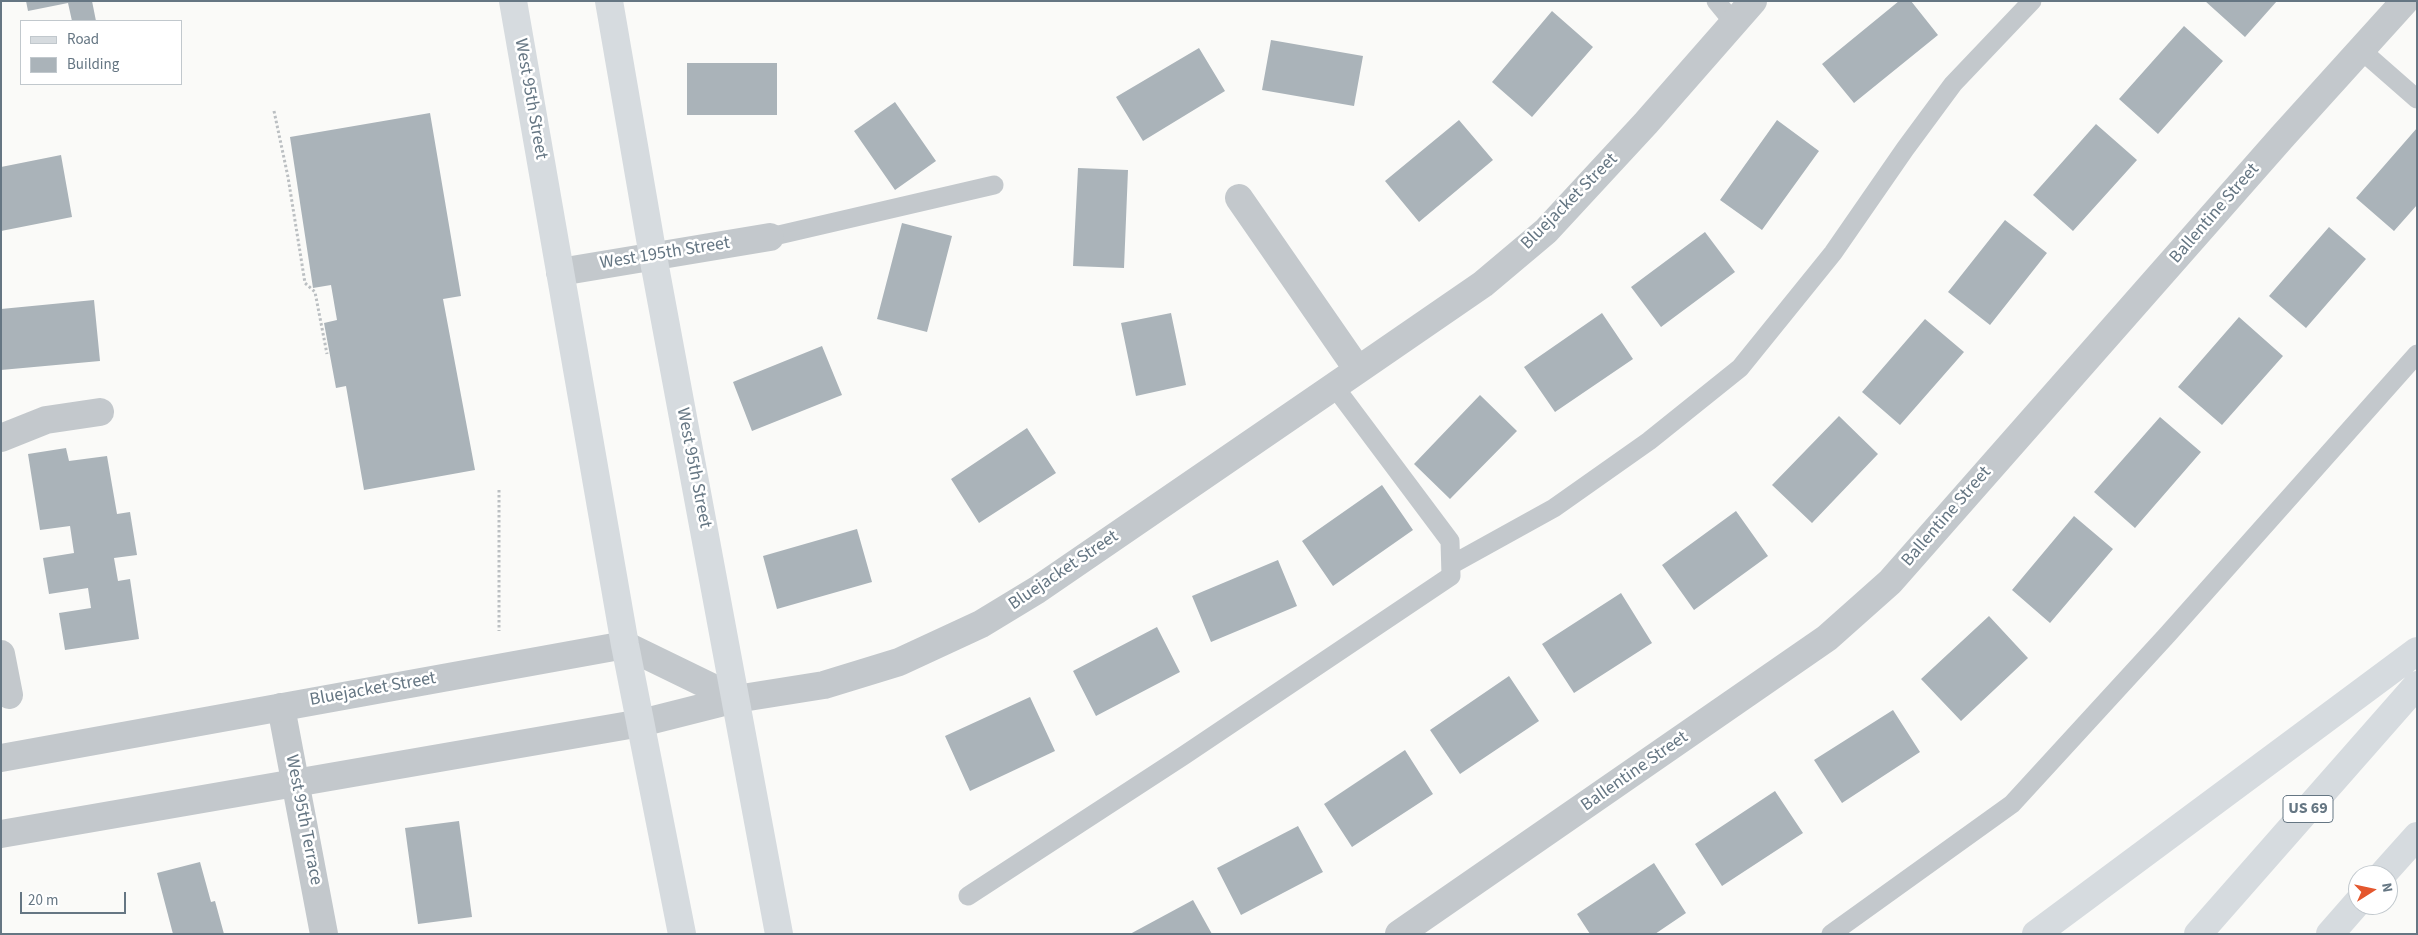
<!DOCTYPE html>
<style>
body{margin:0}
#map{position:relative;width:2418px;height:935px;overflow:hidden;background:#fafaf8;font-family:"Source Sans 3",sans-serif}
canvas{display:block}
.frame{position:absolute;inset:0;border:2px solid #657683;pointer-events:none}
.legend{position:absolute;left:20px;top:20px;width:162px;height:65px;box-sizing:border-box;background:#fff;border:1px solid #c1c8cd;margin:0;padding:6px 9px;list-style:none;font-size:15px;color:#657683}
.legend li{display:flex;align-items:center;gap:10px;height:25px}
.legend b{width:25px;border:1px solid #c1c8cd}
.north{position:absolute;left:2348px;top:865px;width:50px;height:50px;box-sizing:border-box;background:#fff;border:1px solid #c1c8cd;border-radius:50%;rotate:80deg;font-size:14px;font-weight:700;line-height:20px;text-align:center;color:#657683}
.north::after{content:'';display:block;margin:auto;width:18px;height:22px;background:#e4572e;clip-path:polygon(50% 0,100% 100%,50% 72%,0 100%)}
.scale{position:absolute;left:20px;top:892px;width:106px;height:22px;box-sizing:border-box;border:2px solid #657683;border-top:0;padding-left:6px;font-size:15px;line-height:18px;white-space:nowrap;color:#657683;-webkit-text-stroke:4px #fff;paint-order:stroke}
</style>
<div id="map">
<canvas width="2418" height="935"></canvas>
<div class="frame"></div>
<ul class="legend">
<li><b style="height:6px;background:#d6dbdf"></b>Road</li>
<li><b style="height:14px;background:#aab3b9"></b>Building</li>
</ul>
<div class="north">N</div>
<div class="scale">20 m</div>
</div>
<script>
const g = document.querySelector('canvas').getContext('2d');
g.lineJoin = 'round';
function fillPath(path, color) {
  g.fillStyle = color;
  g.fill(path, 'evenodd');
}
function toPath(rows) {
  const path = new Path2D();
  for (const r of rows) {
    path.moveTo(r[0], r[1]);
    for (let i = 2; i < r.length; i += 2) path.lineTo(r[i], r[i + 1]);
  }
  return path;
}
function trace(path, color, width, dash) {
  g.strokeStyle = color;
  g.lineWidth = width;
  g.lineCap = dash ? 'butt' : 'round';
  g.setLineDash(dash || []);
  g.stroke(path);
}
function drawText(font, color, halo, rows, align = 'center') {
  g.font = font + ' "Source Sans 3",sans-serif';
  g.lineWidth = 5;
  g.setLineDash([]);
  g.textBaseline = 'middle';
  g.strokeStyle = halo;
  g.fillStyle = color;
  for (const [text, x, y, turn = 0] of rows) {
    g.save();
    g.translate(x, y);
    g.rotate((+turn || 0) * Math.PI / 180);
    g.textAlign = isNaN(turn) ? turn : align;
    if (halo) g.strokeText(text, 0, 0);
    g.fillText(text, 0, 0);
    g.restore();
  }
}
const building = toPath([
 [26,1,92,1,96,21,72,21,68,3,28,11],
 [1899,1,1911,1,1938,35,1854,103,1822,64],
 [2205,1,2277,1,2245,37],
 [1552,11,1593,47,1532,117,1492,82],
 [2184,26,2223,61,2158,134,2119,99],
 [1271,40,1363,56,1354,106,1262,90],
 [1199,48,1225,91,1143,141,1116,97],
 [687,63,777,63,777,115,687,115],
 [895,102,936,161,895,190,854,131],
 [430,113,461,296,443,299,475,470,364,490,346,386,336,388,324,323,337,320,331,285,313,288,290,137],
 [1459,120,1493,160,1419,222,1385,181],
 [1777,120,1819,151,1762,230,1720,200],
 [2096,124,2137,160,2073,231,2033,195],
 [2417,128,2417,205,2394,231,2356,198],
 [61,155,72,217,1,231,1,167],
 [1078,168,1128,170,1124,268,1073,266],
 [2005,220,2047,253,1990,325,1948,292],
 [902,223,952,236,927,332,877,319],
 [2329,227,2366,259,2306,328,2269,296],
 [1705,232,1735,272,1661,327,1631,287],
 [94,300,100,361,1,370,1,309],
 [1171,313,1186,385,1136,396,1121,323],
 [1602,313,1633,359,1555,412,1524,367],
 [2239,317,2283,356,2222,425,2178,387],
 [1925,319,1964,352,1900,425,1862,392],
 [822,346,842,395,752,431,733,382],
 [1480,395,1517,431,1450,499,1414,464],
 [1839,416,1878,454,1812,523,1772,485],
 [2160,417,2201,452,2135,528,2094,492],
 [1027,428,1056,473,979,523,951,479],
 [66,448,69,461,107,456,117,514,130,512,137,555,114,558,118,581,130,579,139,639,65,650,59,613,91,608,88,588,49,594,43,558,74,553,70,526,40,530,28,454],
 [1382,485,1413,530,1333,586,1302,541],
 [1736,511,1768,556,1694,610,1662,565],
 [2074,516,2113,549,2050,623,2012,590],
 [857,529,872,582,777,609,763,556],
 [1278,560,1297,606,1211,642,1192,596],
 [1621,593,1652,643,1574,693,1542,644],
 [1989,616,2028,658,1961,721,1921,679],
 [1157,627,1180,672,1096,716,1073,671],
 [1509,676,1539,721,1460,774,1430,730],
 [1030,697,1055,751,970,791,945,736],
 [1893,710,1920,752,1842,803,1814,760],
 [1405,750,1433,794,1352,847,1324,804],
 [1775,791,1803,833,1722,886,1695,844],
 [459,821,472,917,418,924,405,828],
 [1298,826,1323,872,1241,915,1217,868],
 [200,862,211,902,215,901,224,934,173,934,157,873],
 [1654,863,1686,913,1655,934,1590,934,1577,914],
 [1193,900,1212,934,1130,934]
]);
const path = toPath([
 [274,111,288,177,305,283,315,292,327,354],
 [499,490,499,631]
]);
const service = toPath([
 [1716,1,1734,23],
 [2361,50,2417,99],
 [770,237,994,185],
 [1451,565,1554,508,1649,441,1740,368,1833,253,1905,149,1953,84,2032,1],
 [968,896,1183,756,1451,576,1450,541,1334,386],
 [1831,934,2012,804,2168,634,2417,354]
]);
const minor = toPath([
 [1239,198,1358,370],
 [560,272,770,237],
 [1,438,46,420,100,412],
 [1,654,9,695],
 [736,699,824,685,899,662,981,624,1037,590,1358,370,1483,284,1546,231,1646,123,1753,1],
 [281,707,324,934],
 [1399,934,1827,638,1890,582,2282,137,2405,1]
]);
const tertiary = toPath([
 [1,758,625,645,736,699],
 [1,834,641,723,736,699]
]);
const primary = toPath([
 [513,1,625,645,682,934],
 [609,1,653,256,779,934]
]);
const motorway = toPath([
 [2382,875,2417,836],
 [2036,934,2417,651],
 [2198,934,2417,685],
 [2330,934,2358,902]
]);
const shields = [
 [2308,809,50]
];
const shieldNames = [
 ["US 69",2308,809]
];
const streetNames = [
 ["West 95th Street",530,99,80],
 ["Bluejacket Street",1570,202,-45],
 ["Ballentine Street",2215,214,-49],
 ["West 195th Street",665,254,-9],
 ["West 95th Street",693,468,79],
 ["Ballentine Street",1947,517,-49],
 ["Bluejacket Street",1064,571,-34],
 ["Bluejacket Street",373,690,-10],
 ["Ballentine Street",1635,772,-35],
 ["West 95th Terrace",303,820,79]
];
fillPath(building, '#aab3b9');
trace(path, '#bbbfc2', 3, [2.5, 2.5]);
trace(service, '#c3c8cc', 19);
trace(minor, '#c3c8cc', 28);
trace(tertiary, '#c3c8cc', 28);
trace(primary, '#d6dbdf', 28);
trace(motorway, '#d6dbdf', 28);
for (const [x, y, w] of shields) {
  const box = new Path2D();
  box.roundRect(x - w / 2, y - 13.5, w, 27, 4);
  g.fillStyle = '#fff';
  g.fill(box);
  trace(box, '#657683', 1);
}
drawText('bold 16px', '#657683', null, shieldNames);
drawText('18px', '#657683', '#fff', streetNames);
</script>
